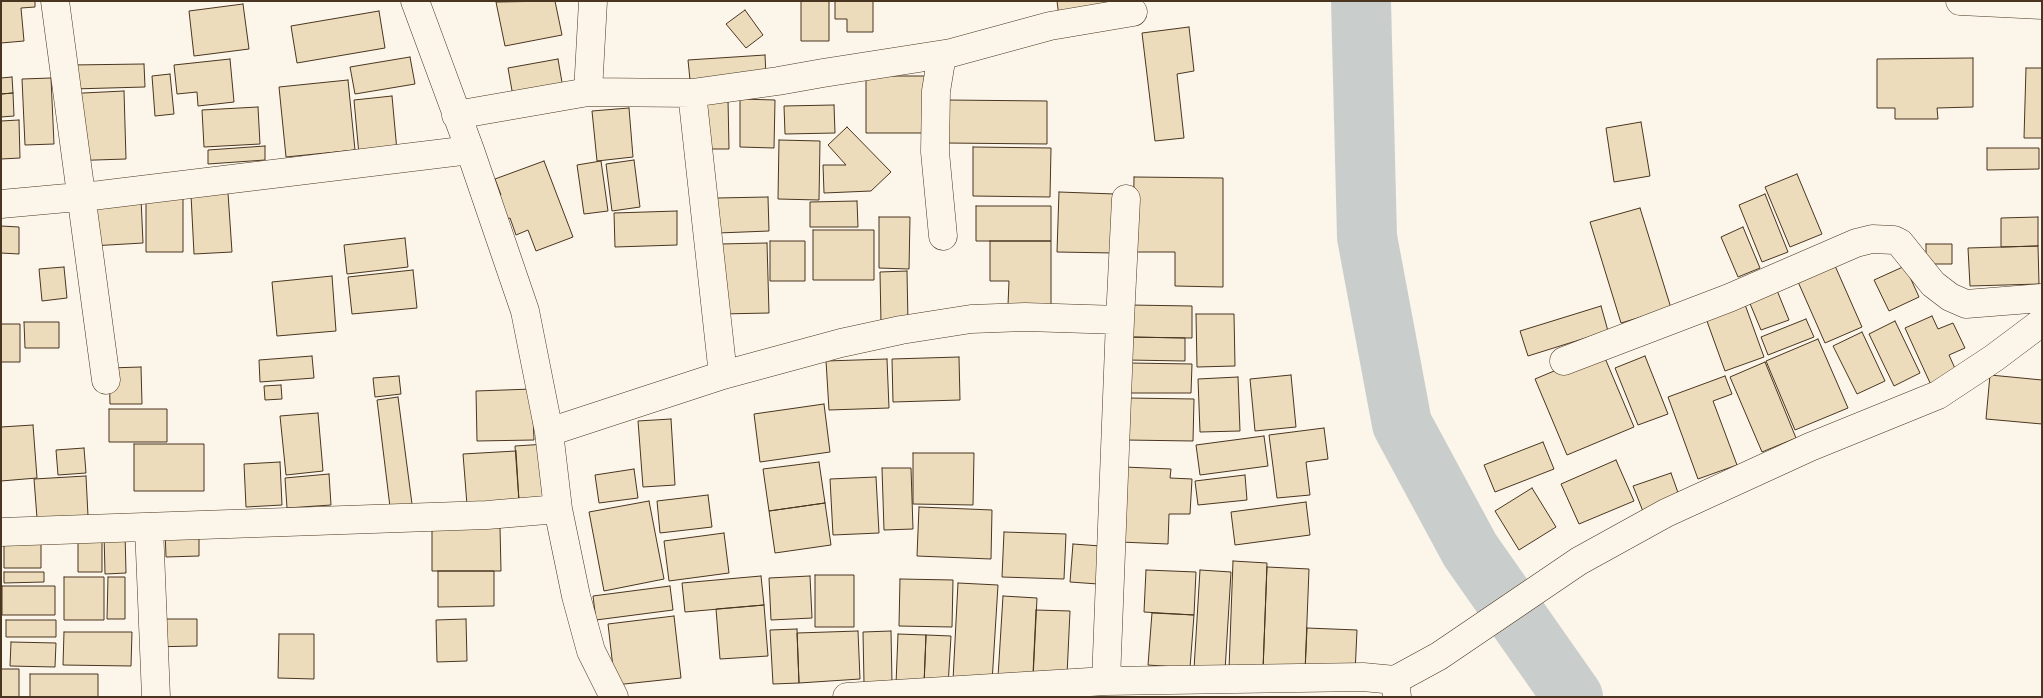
<!DOCTYPE html>
<style>
body{margin:0}
#map{position:relative;width:2043px;height:698px;overflow:hidden;background:#fbf6e9;font-family:"PT Sans",sans-serif}
canvas{display:block}
.frame{position:absolute;inset:0;border:2px solid #4a3520;pointer-events:none}
</style>
<div id="map">
<canvas width="2043" height="698"></canvas>
<div class="frame"></div>
</div>
<script>
const g = document.querySelector('canvas').getContext('2d');
g.lineJoin = 'round';
function toPath(rows) {
  const path = new Path2D();
  for (const r of rows) {
    path.moveTo(r[0], r[1]);
    for (let i = 2; i < r.length; i += 2) path.lineTo(r[i], r[i + 1]);
  }
  return path;
}
function trace(path, color, width, dash) {
  g.strokeStyle = color;
  g.lineWidth = width;
  g.lineCap = dash ? 'butt' : 'round';
  g.setLineDash(dash || []);
  g.stroke(path);
}
function fillPath(path, color) {
  g.fillStyle = color;
  g.fill(path, 'evenodd');
}
const river = toPath([
 [1361,1,1367,237,1402,424,1470,550,1573,697]
]);
const building = toPath([
 [1,1,35,1,35,7,21,8,24,41,1,43,1,1],
 [555,1,562,35,505,46,496,2,555,1],
 [801,1,829,1,829,41,801,41,801,1],
 [835,1,873,1,873,32,847,32,847,19,835,19,835,1],
 [1057,1,1111,1,1113,10,1059,17,1057,1],
 [243,4,249,49,194,56,189,11,243,4],
 [745,10,763,35,746,48,726,24,745,10],
 [379,11,385,48,297,63,291,26,379,11],
 [1189,27,1194,71,1177,74,1184,138,1155,141,1142,33,1189,27],
 [765,55,766,75,690,80,688,60,765,55],
 [410,57,415,84,355,94,350,67,410,57],
 [1973,58,1973,107,1937,108,1938,119,1895,119,1895,108,1877,108,1877,59,1973,58],
 [230,59,234,102,198,106,197,92,177,94,174,65,230,59],
 [558,59,564,94,514,102,508,68,558,59],
 [144,64,145,87,72,89,71,65,144,64],
 [2026,68,2042,68,2042,138,2024,138,2026,68],
 [170,74,174,114,155,116,152,76,170,74],
 [866,76,926,76,926,133,866,133,866,76],
 [12,77,13,93,1,94,1,78,12,77],
 [51,78,54,144,25,145,22,79,51,78],
 [348,80,355,150,286,157,279,87,348,80],
 [124,91,126,159,65,161,63,94,124,91],
 [13,93,14,116,1,117,1,94,13,93],
 [392,96,397,151,359,155,354,100,392,96],
 [728,99,729,149,702,149,701,100,728,99],
 [740,99,775,100,774,148,740,147,740,99],
 [946,100,1047,101,1047,144,946,143,946,100],
 [834,105,835,133,785,134,784,106,834,105],
 [258,107,260,144,204,147,202,110,258,107],
 [629,108,633,157,597,161,592,111,629,108],
 [19,120,20,158,1,159,1,121,19,120],
 [1641,122,1650,176,1614,182,1606,128,1641,122],
 [847,127,891,172,871,191,824,193,823,165,846,165,828,145,847,127],
 [779,140,820,141,819,200,778,199,779,140],
 [265,146,265,160,208,164,208,150,265,146],
 [973,147,1051,148,1050,197,973,196,973,147],
 [1987,148,2039,148,2039,169,1987,170,1987,148],
 [634,160,640,207,612,211,606,164,634,160],
 [544,161,573,237,536,251,528,230,516,235,510,218,500,221,491,198,501,195,495,179,544,161],
 [601,161,608,211,584,214,577,165,601,161],
 [1797,174,1822,234,1790,247,1765,187,1797,174],
 [1134,177,1223,178,1223,287,1175,286,1175,252,1133,252,1134,177],
 [1059,192,1115,194,1114,253,1057,252,1059,192],
 [228,193,232,252,194,254,191,195,228,193],
 [146,194,183,194,183,252,146,252,146,194],
 [1765,194,1788,252,1762,262,1739,205,1765,194],
 [768,197,769,231,718,233,717,198,768,197],
 [141,198,143,243,91,246,88,200,141,198],
 [857,201,858,227,810,227,810,202,857,201],
 [976,206,1051,206,1051,241,976,241,976,206],
 [1640,208,1671,308,1621,323,1590,222,1640,208],
 [677,211,677,245,615,247,614,213,677,211],
 [879,217,910,217,909,269,879,268,879,217],
 [2038,217,2038,246,2001,247,2001,218,2038,217],
 [1,226,19,227,19,254,1,253,1,226],
 [1743,227,1760,268,1738,277,1721,237,1743,227],
 [813,230,874,230,874,280,813,280,813,230],
 [405,238,408,267,347,274,344,245,405,238],
 [770,241,805,241,805,281,770,281,770,241],
 [990,241,1051,241,1051,305,1008,305,1009,281,990,281,990,241],
 [767,243,769,313,721,314,720,244,767,243],
 [1926,244,1952,244,1952,264,1926,264,1926,244],
 [2038,246,2039,284,1970,286,1968,248,2038,246],
 [1832,259,1862,327,1825,343,1795,275,1832,259],
 [1905,266,1919,297,1889,311,1874,280,1905,266],
 [64,267,67,298,42,301,39,269,64,267],
 [413,270,417,308,352,314,348,277,413,270],
 [907,271,908,323,881,324,880,272,907,271],
 [332,276,336,331,277,336,272,282,332,276],
 [1774,283,1789,320,1761,330,1746,294,1774,283],
 [1743,299,1764,357,1725,371,1704,313,1743,299],
 [1129,305,1192,306,1192,338,1128,337,1129,305],
 [1601,306,1608,331,1528,356,1520,331,1601,306],
 [1196,314,1234,314,1235,366,1197,367,1196,314],
 [1932,316,1938,329,1953,323,1965,348,1949,355,1957,373,1931,385,1905,328,1932,316],
 [1806,319,1814,337,1768,355,1761,337,1806,319],
 [1895,321,1920,373,1894,386,1869,334,1895,321],
 [24,322,59,322,59,348,25,348,24,322],
 [1,324,20,324,20,362,1,362,1,324],
 [1862,332,1885,381,1857,394,1833,346,1862,332],
 [1128,337,1185,338,1185,361,1128,360,1128,337],
 [1818,339,1848,408,1795,430,1766,361,1818,339],
 [1602,351,1634,427,1567,455,1535,379,1602,351],
 [312,356,314,378,260,382,259,360,312,356],
 [1645,356,1668,414,1638,425,1615,368,1645,356],
 [959,357,960,400,893,402,892,359,959,357],
 [887,359,889,408,829,410,826,361,887,359],
 [1765,362,1796,438,1762,452,1730,377,1765,362],
 [1128,363,1192,364,1191,393,1128,393,1128,363],
 [141,367,142,404,110,404,109,368,141,367],
 [1291,375,1296,427,1255,431,1250,379,1291,375],
 [1990,375,2042,380,2042,424,1986,419,1990,375],
 [399,376,401,394,375,397,373,378,399,376],
 [1725,376,1732,394,1713,401,1737,465,1698,479,1668,397,1725,376],
 [1238,377,1240,431,1200,432,1198,379,1238,377],
 [281,385,282,399,265,400,264,386,281,385],
 [532,389,534,440,477,441,476,391,532,389],
 [398,397,412,504,390,507,377,400,398,397],
 [1127,398,1194,399,1193,441,1126,440,1127,398],
 [824,404,830,452,760,462,754,414,824,404],
 [109,409,167,409,167,442,109,442,109,409],
 [318,413,323,471,286,475,280,416,318,413],
 [671,419,675,485,643,487,638,421,671,419],
 [33,425,37,478,1,481,1,427,33,425],
 [1324,428,1328,459,1306,462,1310,495,1277,498,1269,435,1324,428],
 [1264,436,1268,466,1200,475,1196,445,1264,436],
 [1543,442,1554,469,1495,492,1484,465,1543,442],
 [134,444,204,444,204,491,134,491,134,444],
 [547,444,551,499,519,501,515,446,547,444],
 [84,448,86,473,58,475,56,450,84,448],
 [516,451,519,501,467,505,463,454,516,451],
 [913,453,974,453,973,505,913,504,913,453],
 [1616,460,1634,501,1579,524,1561,484,1616,460],
 [280,462,282,505,246,507,244,464,280,462],
 [819,462,825,503,769,511,763,469,819,462],
 [1124,467,1171,469,1170,478,1192,479,1190,514,1169,514,1168,544,1120,542,1124,467],
 [882,468,911,468,913,529,884,530,882,468],
 [634,469,638,498,599,503,595,475,634,469],
 [1671,473,1681,501,1644,514,1633,486,1671,473],
 [329,474,331,505,287,508,285,478,329,474],
 [1245,475,1247,500,1198,505,1195,481,1245,475],
 [86,476,88,516,37,518,34,479,86,476],
 [876,477,879,533,833,535,830,479,876,477],
 [1532,488,1556,527,1519,550,1495,511,1532,488],
 [708,495,712,527,660,533,657,501,708,495],
 [649,501,664,579,604,591,589,512,649,501],
 [1306,502,1310,535,1235,545,1231,512,1306,502],
 [825,503,831,545,775,553,769,511,825,503],
 [919,507,992,510,991,559,917,556,919,507],
 [432,527,500,527,501,571,432,571,432,527],
 [165,529,199,529,199,556,166,557,165,529],
 [1004,532,1066,534,1064,579,1002,577,1004,532],
 [104,533,125,533,126,573,105,574,104,533],
 [724,533,729,573,669,581,664,541,724,533],
 [4,535,41,535,41,568,4,568,4,535],
 [78,535,102,535,102,572,78,572,78,535],
 [1073,544,1101,546,1098,584,1070,582,1073,544],
 [1233,561,1267,563,1263,670,1229,669,1233,561],
 [1267,567,1309,569,1305,672,1263,670,1267,567],
 [1146,570,1196,572,1194,615,1144,612,1146,570],
 [1200,570,1231,572,1225,671,1194,669,1200,570],
 [438,571,494,571,494,606,438,607,438,571],
 [4,572,44,572,44,582,4,583,4,572],
 [815,575,854,575,854,627,815,627,815,575],
 [761,576,764,605,685,612,682,583,761,576],
 [810,576,812,618,771,620,769,578,810,576],
 [64,577,104,577,104,620,64,620,64,577],
 [108,577,125,577,125,619,107,619,108,577],
 [900,579,953,580,952,627,899,626,900,579],
 [958,583,998,585,992,682,953,680,958,583],
 [2,586,55,586,55,615,2,615,2,586],
 [670,586,673,610,596,620,593,596,670,586],
 [1003,596,1037,598,1033,679,998,677,1003,596],
 [764,605,768,656,720,659,716,609,764,605],
 [1036,610,1070,611,1067,675,1033,674,1036,610],
 [1152,613,1194,615,1190,668,1148,665,1152,613],
 [674,616,681,678,615,685,608,624,674,616],
 [147,619,197,619,197,646,148,647,147,619],
 [466,619,467,661,437,662,436,620,466,619],
 [6,620,56,620,56,637,6,637,6,620],
 [1307,628,1357,630,1355,674,1305,672,1307,628],
 [797,629,799,683,773,684,770,630,797,629],
 [858,631,860,679,799,683,797,633,858,631],
 [891,631,892,683,864,683,863,632,891,631],
 [64,632,132,632,131,666,63,665,64,632],
 [279,634,314,634,314,679,278,678,279,634],
 [898,634,926,635,924,685,896,684,898,634],
 [926,635,951,636,948,686,924,685,926,635],
 [11,642,56,643,55,667,10,666,11,642],
 [1,669,19,669,19,697,1,697,1,669],
 [30,674,98,674,98,697,30,697,30,674]
]);
const street = toPath([
 [55,1,106,380],
 [415,1,470,150,525,311,549,432,558,509],
 [1960,1,2042,5],
 [942,55,936,91,935,152,943,236],
 [588,92,593,1],
 [692,93,723,375],
 [456,115,588,92,692,93,778,81,823,73,951,53,1050,26,1133,12],
 [1,204,100,195,470,150],
 [1120,320,1126,199],
 [1564,361,1729,298,1856,243,1872,239,1894,240,1900,243,1933,284,1950,297,1966,304,2042,298],
 [549,432,723,375,841,343,901,330,971,319,1025,317,1120,320,1106,681],
 [149,527,156,697],
 [1,532,487,515,558,509,576,596,591,651,614,697],
 [1395,680,1439,656,1579,561,1666,513,1810,447,1938,395,1994,358,2042,322],
 [847,697,1106,681,1363,677,1395,680,1397,697]
]);
trace(river, '#c9cecd', 60);
fillPath(building, '#ecdcbc');
trace(building, '#4a3520', 1);
trace(street, '#4a3520', 29);
trace(street, '#fbf6e9', 28);
</script>
